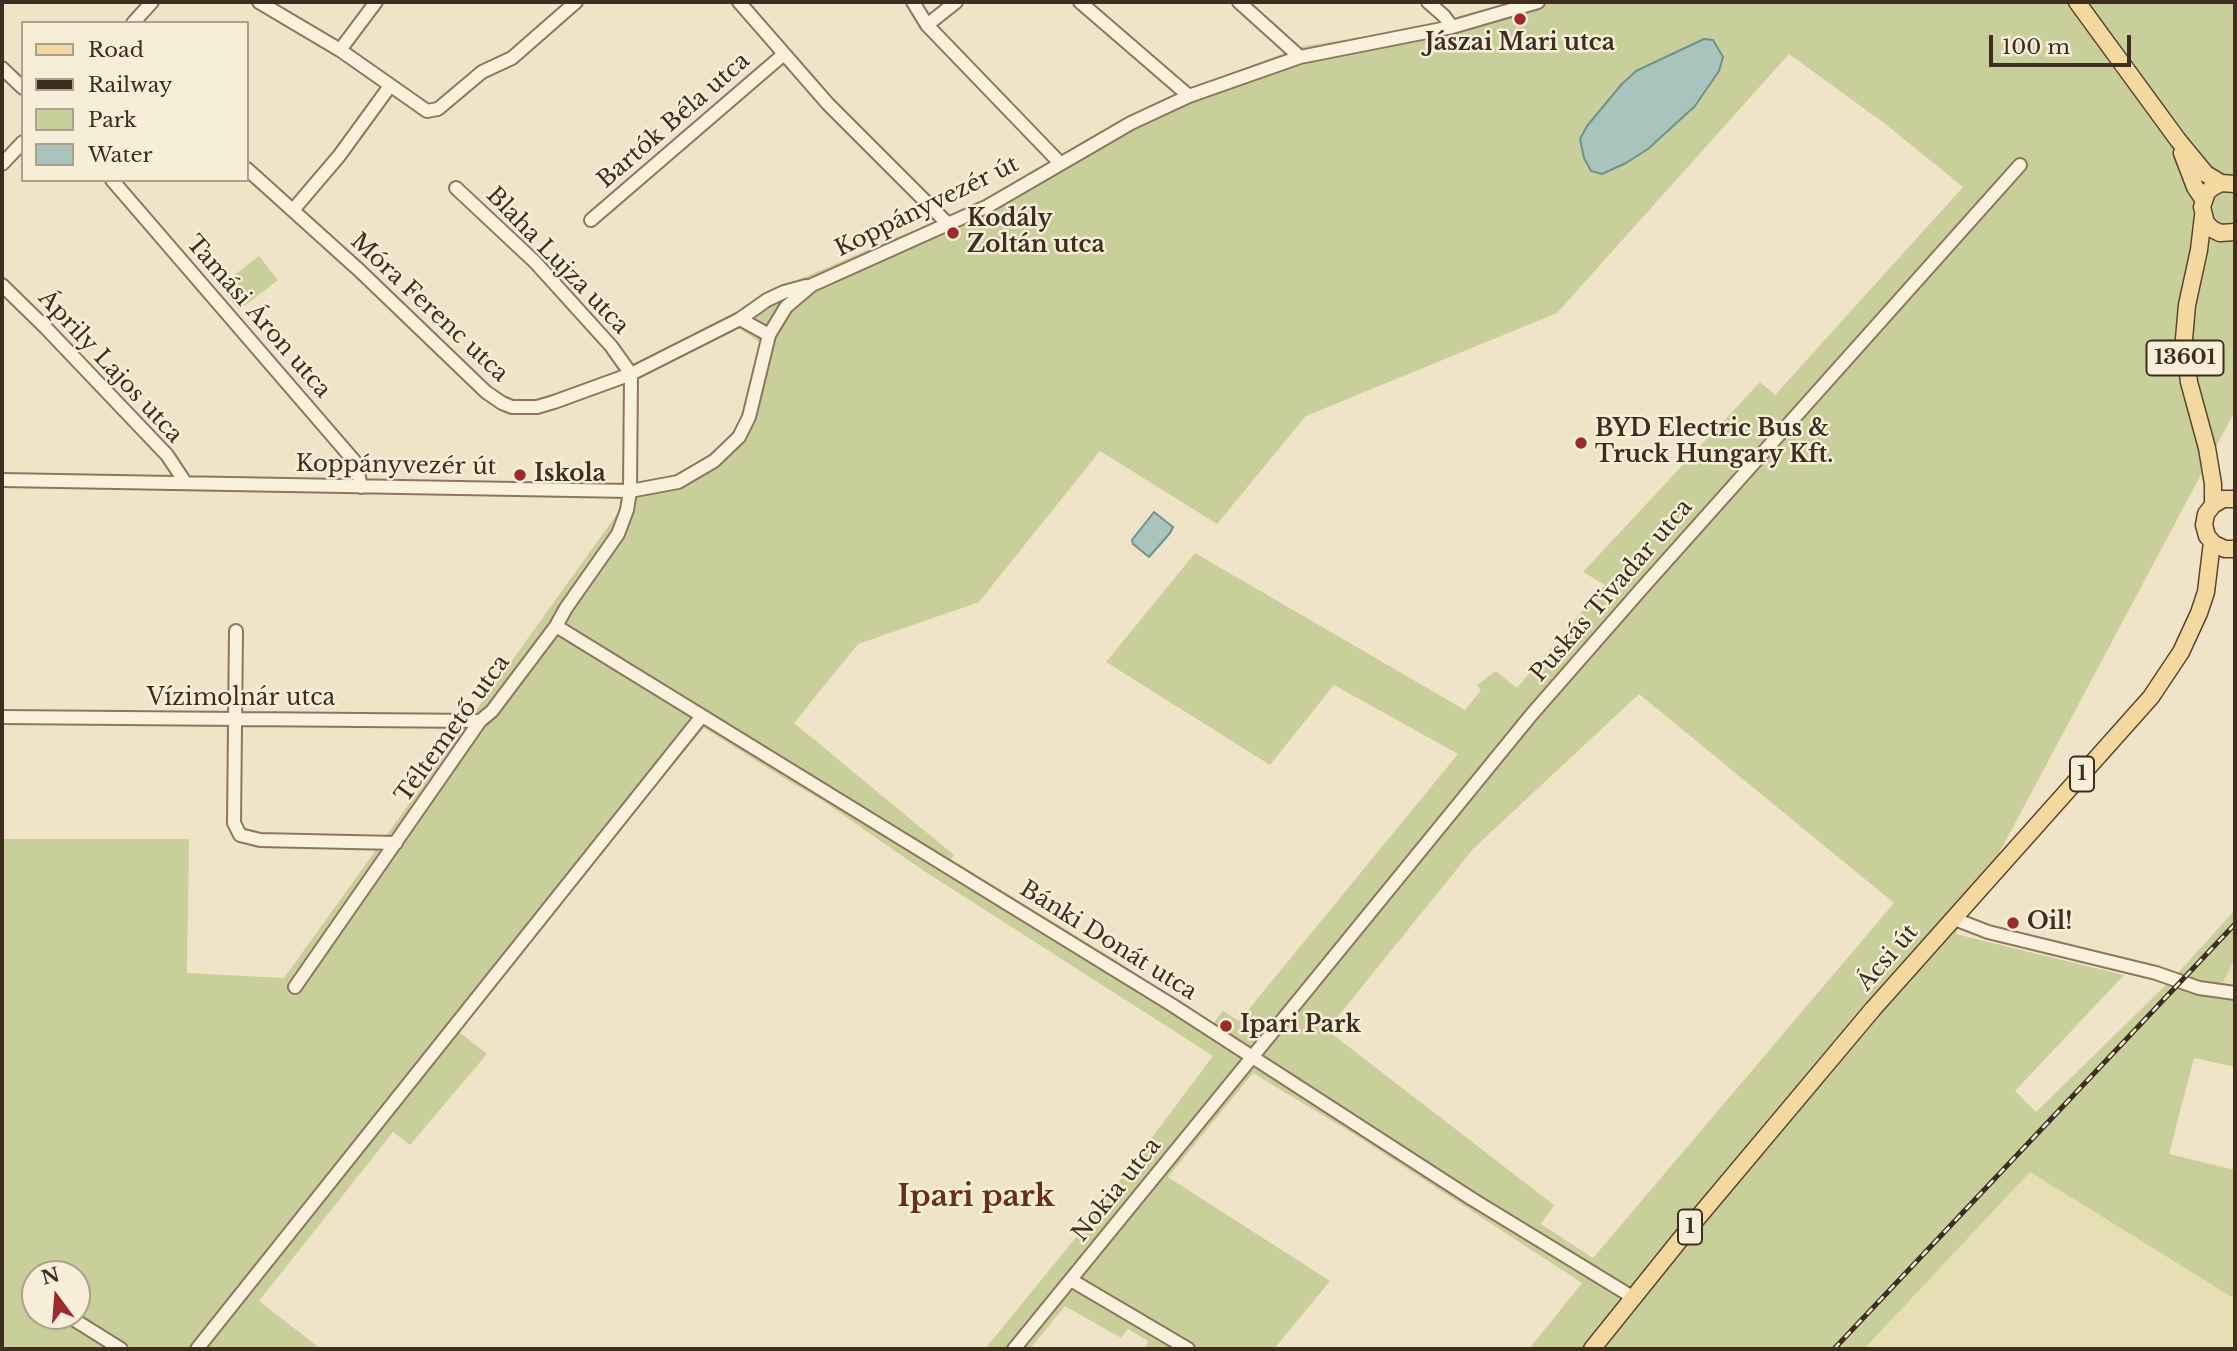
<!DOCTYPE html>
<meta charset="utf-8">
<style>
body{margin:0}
#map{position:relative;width:2237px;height:1351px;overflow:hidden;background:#f0e4c8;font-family:"Libre Baskerville",serif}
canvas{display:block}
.frame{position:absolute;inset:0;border:4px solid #3d2e20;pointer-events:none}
.legend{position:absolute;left:21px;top:21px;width:228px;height:161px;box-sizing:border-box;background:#f7eed8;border:2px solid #ada18e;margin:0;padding:9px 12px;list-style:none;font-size:21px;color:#3d2e20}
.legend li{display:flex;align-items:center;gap:14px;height:35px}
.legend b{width:35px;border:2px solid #ada18e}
.north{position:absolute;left:21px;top:1260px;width:70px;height:70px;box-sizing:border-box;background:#f7eed8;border:2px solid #ada18e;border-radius:50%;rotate:344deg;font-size:19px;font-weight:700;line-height:28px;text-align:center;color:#3d2e20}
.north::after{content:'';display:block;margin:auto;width:24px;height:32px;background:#9e2a2b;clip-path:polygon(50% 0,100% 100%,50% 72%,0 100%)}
.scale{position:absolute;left:1989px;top:35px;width:142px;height:32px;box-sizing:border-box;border:4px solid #3d2e20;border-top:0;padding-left:9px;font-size:21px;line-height:24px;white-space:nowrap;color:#3d2e20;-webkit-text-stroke:5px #f7eed8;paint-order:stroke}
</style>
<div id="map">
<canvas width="2237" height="1351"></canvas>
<div class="frame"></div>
<ul class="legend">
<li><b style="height:9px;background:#f3d9a0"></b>Road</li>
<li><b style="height:9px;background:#3d2e20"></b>Railway</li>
<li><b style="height:19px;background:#c9cf9b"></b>Park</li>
<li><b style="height:19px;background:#a9c4bc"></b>Water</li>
</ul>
<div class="north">N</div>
<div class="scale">100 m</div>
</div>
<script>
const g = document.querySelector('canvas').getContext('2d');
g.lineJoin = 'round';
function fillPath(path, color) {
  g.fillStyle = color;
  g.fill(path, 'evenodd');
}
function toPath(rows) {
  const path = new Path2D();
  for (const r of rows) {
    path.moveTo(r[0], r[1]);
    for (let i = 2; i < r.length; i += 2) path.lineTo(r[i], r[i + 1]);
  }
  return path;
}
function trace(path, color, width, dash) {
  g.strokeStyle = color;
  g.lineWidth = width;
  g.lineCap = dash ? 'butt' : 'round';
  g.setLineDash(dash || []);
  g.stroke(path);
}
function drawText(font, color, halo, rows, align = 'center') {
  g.font = font + ' "Libre Baskerville",serif';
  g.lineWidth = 5;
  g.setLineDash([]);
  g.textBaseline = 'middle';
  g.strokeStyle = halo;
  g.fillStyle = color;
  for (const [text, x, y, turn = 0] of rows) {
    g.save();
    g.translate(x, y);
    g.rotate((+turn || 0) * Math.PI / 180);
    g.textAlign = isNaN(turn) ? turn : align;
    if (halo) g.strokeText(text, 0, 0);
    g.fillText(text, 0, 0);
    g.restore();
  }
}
const farmland = toPath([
 [2235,958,2235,988,2222,986,2233,961],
 [2030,1172,2235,1299,2235,1349,1864,1349]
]);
const green = toPath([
 [1518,2,2235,2,2235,411,1956,934,2124,975,2015,1091,2036,1112,2175,976,2235,910,2235,958,2222,985,2235,988,2235,1067,2194,1058,2169,1154,2235,1170,2235,1299,2030,1172,1864,1349,1529,1349,1582,1283,1357,1136,1253,1073,1168,1177,1330,1281,1274,1349,1144,1349,1148,1341,1128,1329,1121,1338,1065,1306,1030,1349,985,1349,1094,1215,1213,1056,924,871,823,801,782,777,704,728,611,839,458,1031,487,1054,410,1145,393,1132,259,1301,321,1349,2,1349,2,839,189,839,187,973,284,978,620,510,621,482,659,482,687,473,715,455,734,435,744,415,759,342,727,320,757,298,895,238,963,213,1099,132,1173,96,1299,47,1438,25],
 [1789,54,1884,123,1963,187,1775,395,1760,382,1583,572,1605,585,1517,688,1496,671,1477,685,1481,690,1465,710,1195,553,1106,662,1270,765,1334,685,1458,754,1239,1021,1223,1011,1213,1024,1114,959,951,859,954,855,794,723,858,644,979,602,1100,451,1217,524,1306,416,1557,313],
 [1639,694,1894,903,1593,1258,1541,1224,1554,1205,1327,1030,1474,848],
 [35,1274,77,1274,77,1316,35,1316],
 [259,256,278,280,239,310,220,286]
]);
const water = toPath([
 [1704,39,1713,40,1723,57,1719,71,1695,106,1648,149,1626,163,1602,174,1591,171,1584,158,1580,139,1587,126,1621,85,1636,71,1704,39],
 [1154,512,1173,527,1170,533,1149,557,1133,544,1132,540,1154,512]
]);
const minor = toPath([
 [259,2,340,50,427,111,438,109,482,72,512,58,576,2],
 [739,2,828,104,948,224],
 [913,2,927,25,1060,163],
 [1080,2,1189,96],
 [1239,2,1300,57],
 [1428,2,1444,16,1452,27],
 [133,23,152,2],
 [927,25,956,2],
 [340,50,376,2],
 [2,68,23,88],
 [2,164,23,142],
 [247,169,360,271,486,392,502,403,512,407,537,407,554,402,631,374,740,319,767,300,784,292,806,286],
 [112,180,356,463,361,487],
 [293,210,339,156,390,86],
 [591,220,784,54],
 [2,285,46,328,167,455,185,482],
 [740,319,769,335],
 [2,480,630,491,678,482,714,461,739,437,749,417,769,335,786,307,812,285,988,206,1131,123,1189,96,1300,57,1452,27,1538,2],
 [556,626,1172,1005,1472,1199,1634,1298],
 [236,631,234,823,240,835,260,840,396,843],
 [2,717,480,721],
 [1952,918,1988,932,2156,973,2199,988,2235,993],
 [295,987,480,721,492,711,556,626,566,608,618,534,627,510,630,491,631,374,611,346,535,262,456,188],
 [1071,1280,1188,1349],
 [73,1319,121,1349],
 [197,1349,702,716],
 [1014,1349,1532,714,1644,586,2020,165]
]);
const major = toPath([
 [2077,2,2178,140,2206,174,2221,183],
 [2182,153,2195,187,2203,199],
 [2235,184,2221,183,2213,187,2207,192,2202,207,2206,223,2212,229,2220,233,2235,232],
 [2203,216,2199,250,2187,305,2184,339,2189,382,2207,448,2213,484,2213,505],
 [2235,499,2223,499,2213,505,2206,514,2204,525,2207,536,2214,544,2225,549,2235,549],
 [1592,1349,1695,1221,1873,1009,2151,697,2181,652,2199,613,2206,592,2212,542]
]);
const rail = toPath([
 [1834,1349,2235,924]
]);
const markers = [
 [1520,19,7,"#9e2a2b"],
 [953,233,7,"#9e2a2b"],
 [1581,443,7,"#9e2a2b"],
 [520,475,7,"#9e2a2b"],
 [2013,923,7,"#9e2a2b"],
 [1226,1026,7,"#9e2a2b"]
];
const shields = [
 [2185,358,77],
 [2082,774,24],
 [1690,1227,24]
];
const shieldNames = [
 ["13601",2185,358],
 ["1",2082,774],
 ["1",1690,1227]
];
const poiNames = [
 ["Jászai Mari utca",1520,44,"center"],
 ["Kodály",967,220],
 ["Zoltán utca",967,246],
 ["BYD Electric Bus &",1595,430],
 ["Truck Hungary Kft.",1595,456],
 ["Iskola",534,475],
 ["Oil!",2027,923],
 ["Ipari Park",1240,1026]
];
const streetNames = [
 ["Bartók Béla utca",674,121,-41],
 ["Koppányvezér út",927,207,-26],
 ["Blaha Lujza utca",557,261,46],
 ["Móra Ferenc utca",429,308,43],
 ["Tamási Áron utca",258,317,49],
 ["Áprily Lajos utca",110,367,47],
 ["Koppányvezér út",396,466,1],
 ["Puskás Tivadar utca",1612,591,-49],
 ["Vízimolnár utca",241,699],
 ["Téltemető utca",453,729,-54],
 ["Bánki Donát utca",1108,941,32],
 ["Ácsi út",1888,958,-49],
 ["Nokia utca",1117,1190,-51]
];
const districtNames = [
 ["Ipari park",976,1198]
];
fillPath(farmland, '#e6deb5');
fillPath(green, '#c9cf9b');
fillPath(water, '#a9c4bc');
trace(water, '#6f938a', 2);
trace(minor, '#8d765c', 16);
trace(major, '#5b4430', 19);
trace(minor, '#faf1dc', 12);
trace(major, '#f3d9a0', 16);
trace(rail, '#3d2e20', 5);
trace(rail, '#f7eed8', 2.5, [8]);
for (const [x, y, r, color] of markers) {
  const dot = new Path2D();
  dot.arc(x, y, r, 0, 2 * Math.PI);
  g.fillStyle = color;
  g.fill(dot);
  trace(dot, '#f7eed8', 2.5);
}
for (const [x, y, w] of shields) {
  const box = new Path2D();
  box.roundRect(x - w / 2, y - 17.5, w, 35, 5);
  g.fillStyle = '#f7eed8';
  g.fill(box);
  trace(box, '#3d2e20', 2);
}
drawText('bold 21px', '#3d2e20', null, shieldNames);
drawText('bold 23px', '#3d2e20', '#f7eed8', poiNames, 'left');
drawText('23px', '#3d2e20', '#f7eed8', streetNames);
drawText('bold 30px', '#6b2e1e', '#f7eed8', districtNames);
</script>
